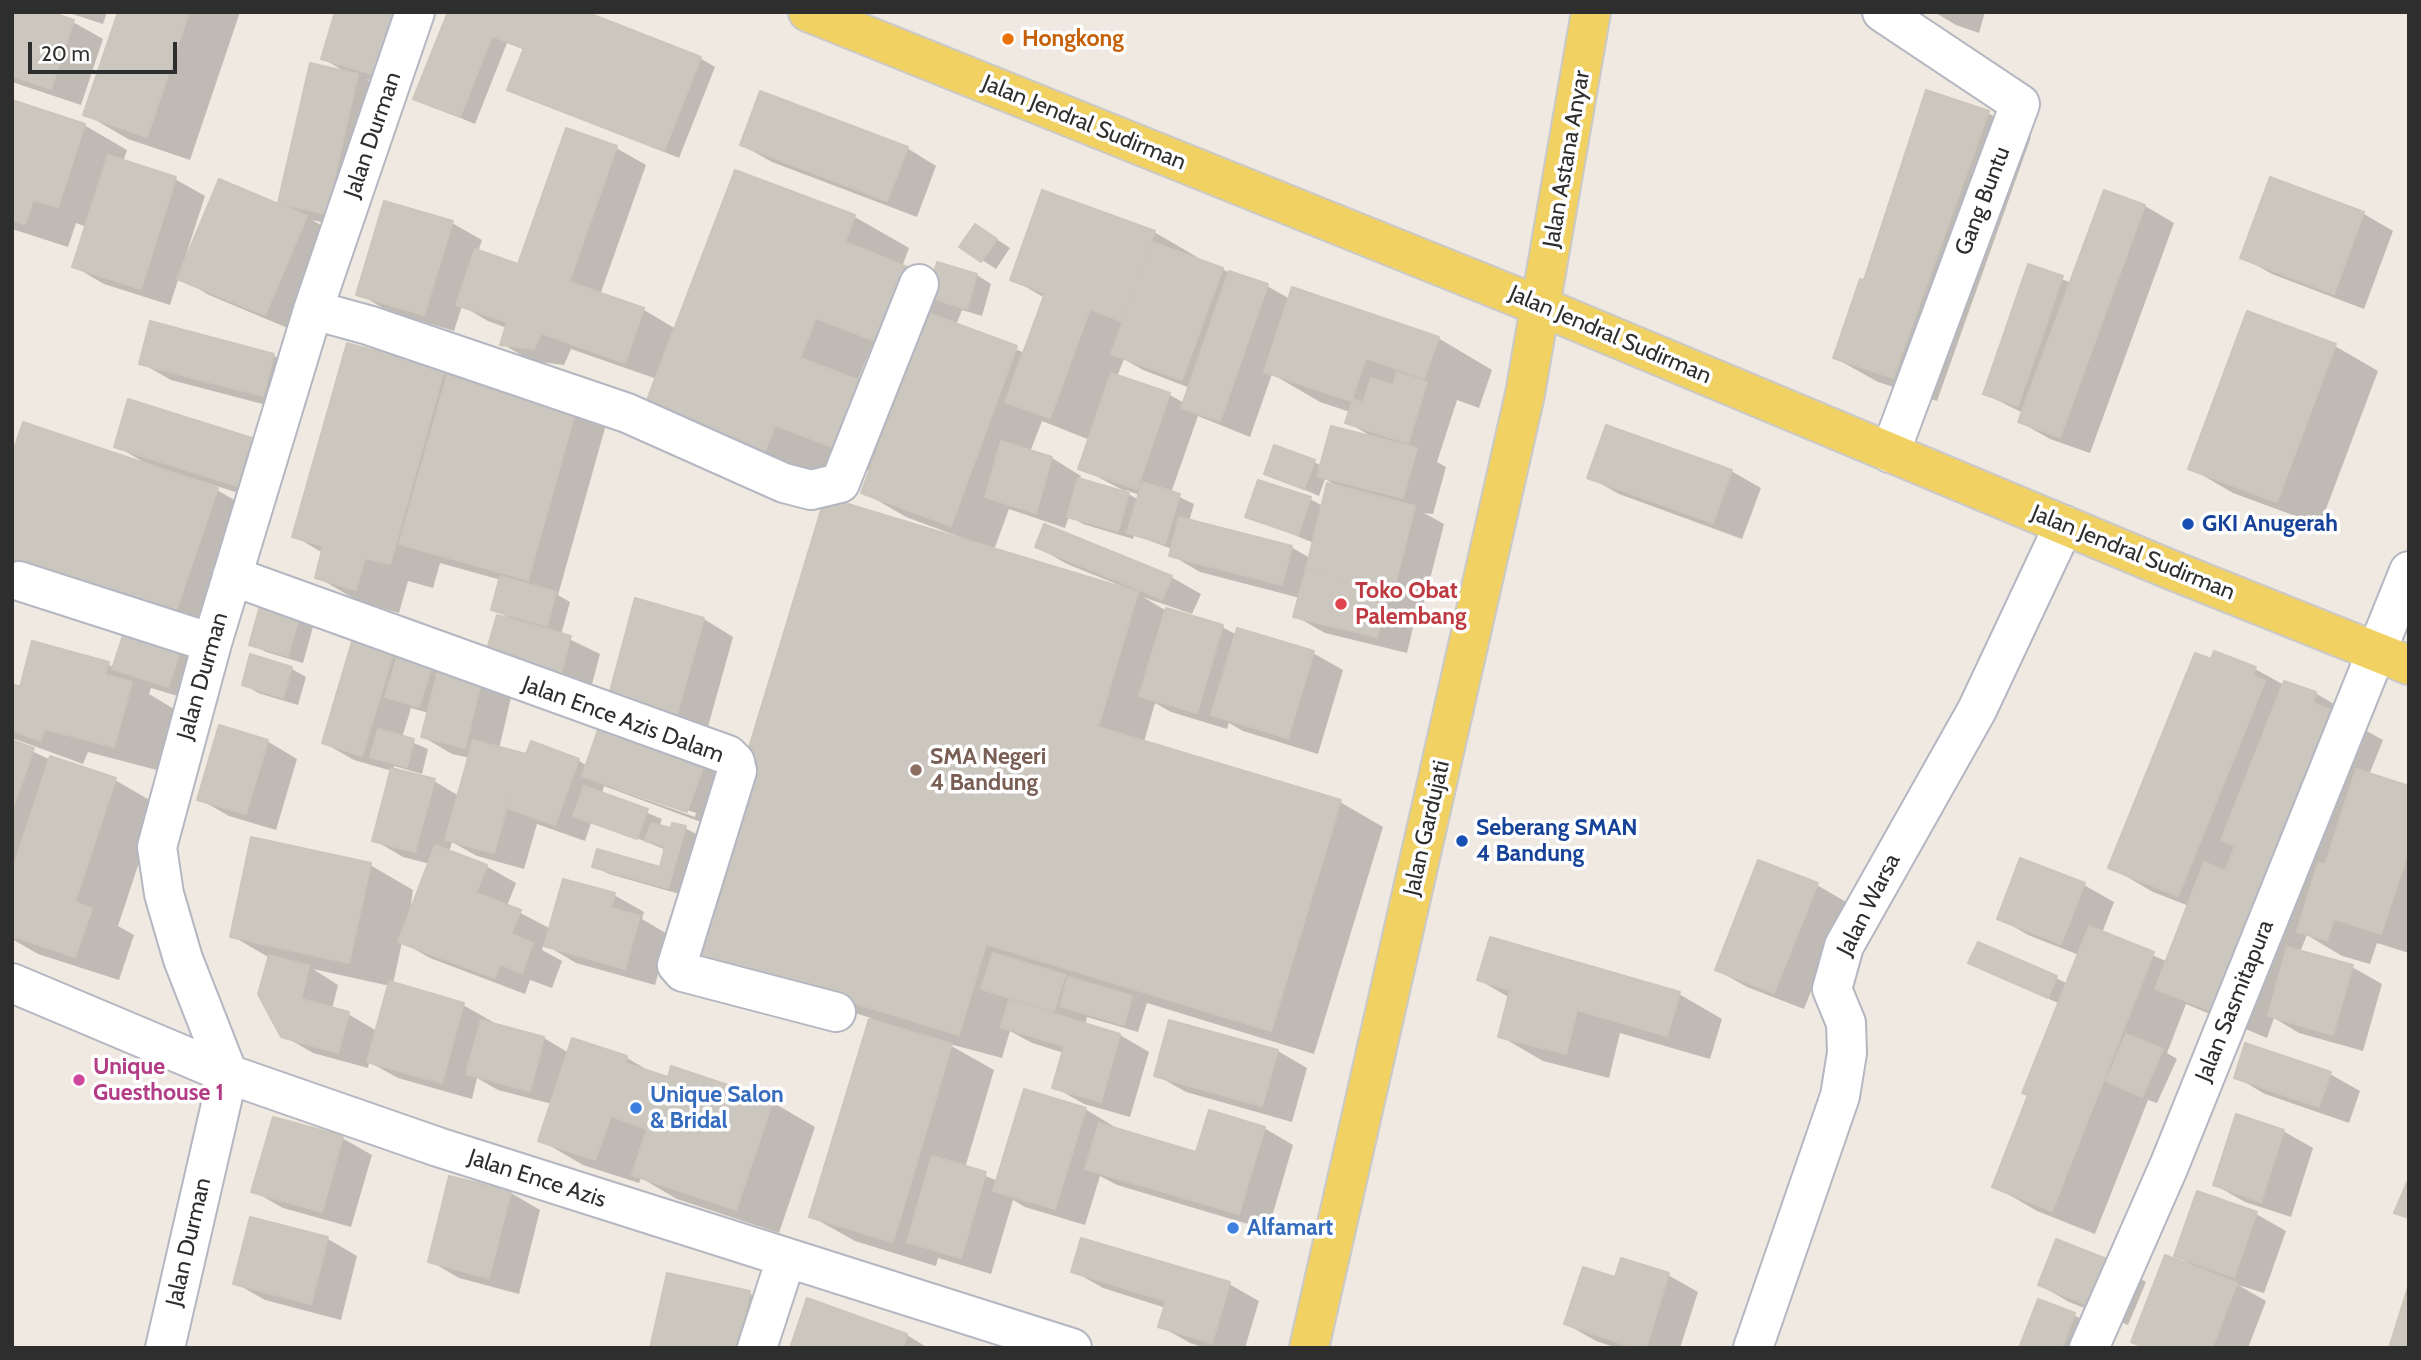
<!DOCTYPE html>
<style>
body{margin:0}
#map{position:relative;width:2421px;height:1360px;overflow:hidden;background:#efe9e1;font-family:Cabin,sans-serif}
canvas{display:block}
.frame{position:absolute;inset:0;border:14px solid #2e2e2e;pointer-events:none}
.scale{position:absolute;left:28px;top:42px;width:149px;height:32px;box-sizing:border-box;border:4px solid #2e2e2e;border-top:0;padding-left:9px;font-size:21px;line-height:24px;white-space:nowrap;color:#2e2e2e;-webkit-text-stroke:5px #fff;paint-order:stroke}
</style>
<div id="map">
<canvas width="2421" height="1360"></canvas>
<div class="frame"></div>
<div class="scale">20 m</div>
</div>
<script>
const g = document.querySelector('canvas').getContext('2d');
g.lineJoin = 'round';
function fillPath(path, color) {
  g.fillStyle = color;
  g.fill(path, 'evenodd');
}
function toPath(rows) {
  const path = new Path2D();
  for (const r of rows) {
    path.moveTo(r[0], r[1]);
    for (let i = 2; i < r.length; i += 2) path.lineTo(r[i], r[i + 1]);
  }
  return path;
}
function trace(path, color, width, dash) {
  g.strokeStyle = color;
  g.lineWidth = width;
  g.lineCap = dash ? 'butt' : 'round';
  g.setLineDash(dash || []);
  g.stroke(path);
}
function drawText(font, color, halo, rows, align = 'center') {
  g.font = font + ' Cabin,sans-serif';
  g.lineWidth = 7;
  g.setLineDash([]);
  g.textBaseline = 'middle';
  g.strokeStyle = halo;
  g.fillStyle = color;
  for (const [text, x, y, turn = 0] of rows) {
    g.save();
    g.translate(x, y);
    g.rotate((+turn || 0) * Math.PI / 180);
    g.textAlign = isNaN(turn) ? turn : align;
    if (halo) g.strokeText(text, 0, 0);
    g.fillText(text, 0, 0);
    g.restore();
  }
}
const shadow = toPath([
 [12,12,43,12,73,22,103,39,81,105,12,82],
 [66,12,107,12,103,24],
 [120,12,240,12,190,160,128,139,85,114],
 [431,12,409,91,366,79,387,93,356,230,312,220,336,234,295,331,209,295,179,277,170,305,104,284,75,267,87,227,76,223,68,247,12,229,12,102,84,125,127,150,123,162,175,179,205,196,185,258,188,259,290,210,280,202,348,73,323,59],
 [449,12,700,58,715,67,679,158,510,89,525,50,507,43,475,124,415,99],
 [1934,12,1985,12,1979,33,1956,25],
 [1988,113,2031,137,1937,401,1878,382,1835,358,1865,282],
 [567,131,616,148,646,165,600,295,644,310,676,329,736,172,855,217,909,248,902,267,933,283,938,264,977,275,991,284,982,316,962,310,956,325,1025,353,1045,298,1012,279,1154,232,1197,257,1196,260,1267,286,1290,299,1438,338,1492,370,1479,408,1457,400,1437,462,1446,467,1433,514,1424,513,1444,524,1423,607,1418,606,1407,653,1325,633,1295,616,1300,598,1200,572,1171,555,1172,549,1134,535,1133,539,1083,524,1069,516,1065,528,1009,509,994,550,1123,589,1124,587,1067,564,1037,547,1171,577,1201,594,1192,614,1143,597,1165,610,1222,627,1237,635,1313,653,1343,670,1318,754,1243,731,1229,723,1227,729,1171,712,1155,703,1144,742,1340,802,1383,827,1314,1054,1147,1003,1138,1032,1087,1017,1085,1025,1120,1035,1149,1052,1130,1117,1084,1104,1054,1087,1064,1053,1032,1043,1010,1031,1002,1058,946,1043,994,1070,965,1168,998,1181,1085,1109,1115,1127,1114,1129,1197,1154,1264,1128,1293,1145,1268,1230,1117,1185,1100,1176,1085,1225,1025,1207,1013,1200,991,1274,938,1258,936,1266,855,1241,812,1217,871,1018,732,976,689,951,960,537,906,517,863,492,871,471,829,455,820,481,701,436,657,379,571,349,564,365,532,361,502,344,507,328,488,321,462,306,454,331,388,311,359,294,452,223,482,240,478,252,519,267],
 [871,348,911,363,897,402,857,382],
 [1124,359,1143,370,1190,388,1184,403,1170,395,1117,377],
 [1272,374,1320,402,1350,412,1347,422,1374,438,1322,466,1314,462,1266,473,1319,496,1325,479,1339,487,1323,506,1310,499,1247,516,1314,543,1310,558,1291,547,1189,521,1194,504,1171,493,1198,416,1250,437],
 [1042,421,1090,440,1080,468,1123,490,1122,493,1080,481,1081,476,1052,458,1030,452],
 [1125,490,1140,495,1139,500,1125,492],
 [742,145,907,148,936,166,917,217,772,162],
 [2271,179,2364,214,2393,231,2364,309,2272,274,2242,257],
 [2105,192,2145,206,2174,223,2090,453,2050,439,2020,422,2023,413,1985,394,2029,267,2072,283],
 [976,226,1010,248,996,269,982,260],
 [151,323,274,356,303,373,293,412,171,380,141,363],
 [348,345,607,421,558,595,570,602,561,635,600,654,590,692,517,672,511,619,493,609,501,580,440,563,433,588,408,581,399,613,360,602,317,577,323,553,294,536],
 [2335,346,2378,371,2320,525,2233,493,2190,468],
 [251,440,281,457,267,502,191,478,190,481,217,490,260,515,198,702,151,688,149,694,174,709,157,770,88,752,83,764,12,738,12,686,21,689,108,664,114,668,129,622,147,464,116,446],
 [1731,471,1761,488,1742,539,1619,494,1589,477],
 [298,619,313,627,303,663,266,652,251,644],
 [704,619,733,637,706,734,639,715],
 [358,631,513,689,499,749,527,757,578,760,587,766,704,764,733,781,717,828,604,786,602,794,662,819,659,827,672,830,685,828,700,836,683,895,609,874,594,866,661,869,666,850,592,820,585,841,537,824,524,869,477,856,452,842,449,852,486,866,516,883,507,906,551,929,614,895,644,912,642,919,669,935,655,985,576,963,544,944,542,950,562,961,552,988,530,980,525,994,430,958,402,942,393,984,463,1005,493,1022,492,1025,544,1038,569,1053,573,1040,627,1058,658,1076,772,1102,815,1127,779,1233,677,1199,641,1178,639,1183,583,1165,540,1140,552,1104,498,1090,477,1078,472,1099,398,1078,369,1062,368,1068,313,1053,282,1035,270,958,232,936,370,865,413,890,409,918,430,864,403,857,374,840,392,771,354,760,324,743],
 [411,708,429,713,423,737,452,754,470,758,459,796,434,781,393,770,394,766,422,774,428,749,402,738],
 [614,785,696,813,695,817,614,788],
 [313,969,390,986,377,1031,348,1014,332,1009,338,985],
 [251,656,292,669,306,677,298,705,258,693,244,684],
 [2212,662,2255,669,2284,685,2315,693,2358,718,2356,725,2383,740,2369,775,2409,788,2409,953,2377,943,2370,964,2342,956,2307,935,2300,952,2352,967,2382,984,2363,1051,2299,1033,2274,1018,2267,1038,2186,1004,2167,1053,2177,1059,2157,1103,2148,1100,2095,1234,2037,1211,1994,1186,2060,1004,1971,963,2056,978,2068,984,2079,955,2028,935,1999,918,2021,861,2084,885,2114,902,2102,933,2168,962,2189,906,2153,892,2110,867],
 [267,741,297,759,276,830,229,816,199,799],
 [12,742,51,760,115,780,158,805,118,926,134,935,119,980,38,954,12,939],
 [1817,885,1846,902,1804,1009,1747,987,1717,970],
 [1479,980,1679,994,1722,1019,1710,1059,1620,1033,1609,1078,1543,1061,1500,1036,1510,998],
 [1170,1022,1278,1051,1307,1068,1292,1122,1186,1092,1156,1075],
 [2330,1074,2360,1091,2349,1123,2265,1094,2236,1077],
 [2283,1131,2313,1148,2291,1217,2245,1202,2215,1185],
 [342,1138,372,1155,351,1227,283,1208,253,1191],
 [451,1178,511,1193,540,1210,519,1294,459,1278,430,1261],
 [2256,1214,2286,1231,2264,1293,2238,1285,2266,1301,2248,1348,2145,1348,2133,1341,2196,1269,2176,1255],
 [252,1219,328,1239,357,1256,341,1320,265,1300,235,1283],
 [2117,1265,2146,1282,2128,1325,2069,1302,2040,1285],
 [1073,1271,1229,1284,1259,1301,1245,1348,1205,1348,1190,1343,1160,1326,1166,1308,1103,1288],
 [1668,1275,1698,1292,1680,1348,1617,1348,1596,1341,1566,1324],
 [749,1293,779,1310,770,1348,652,1348],
 [808,1301,907,1335,928,1348,792,1348],
 [2039,1301,2074,1315,2104,1332,2098,1348,2021,1348]
]);
const building = toPath([
 [12,12,49,12,74,20,51,89,12,76,12,12],
 [118,12,189,12,147,137,83,115,118,12],
 [335,12,397,12,379,76,321,59,335,12],
 [448,12,586,12,701,57,664,151,507,90,524,48,492,36,460,117,413,99,448,12],
 [310,63,358,74,326,214,278,203,310,63],
 [1926,90,1989,111,1893,378,1833,358,1860,279,1864,280,1926,90],
 [760,91,908,147,887,201,740,145,760,91],
 [12,100,85,124,58,207,33,200,25,224,12,220,12,100],
 [566,128,617,146,569,282,644,308,625,363,541,333,534,349,500,345,507,322,456,305,475,249,518,264,566,128],
 [108,155,176,177,141,289,72,267,108,155],
 [735,170,855,215,845,242,912,269,883,344,816,318,800,358,871,385,846,452,775,425,765,451,645,405,735,170],
 [2270,177,2364,212,2334,294,2240,258,2270,177],
 [219,179,307,216,265,315,177,279,219,179],
 [1042,190,1155,231,1121,321,1090,309,1050,418,1005,402,1045,293,1010,280,1042,190],
 [2104,190,2145,205,2060,437,2018,422,2104,190],
 [384,201,453,221,424,315,356,295,384,201],
 [975,224,997,239,981,262,959,247,975,224],
 [1152,242,1223,268,1182,380,1111,354,1152,242],
 [937,262,977,274,967,309,927,297,937,262],
 [2028,264,2063,276,2018,406,1983,394,2028,264],
 [1229,271,1268,284,1220,421,1181,408,1229,271],
 [1292,287,1439,337,1424,378,1366,358,1351,401,1264,372,1292,287],
 [2247,311,2336,344,2277,502,2188,469,2247,311],
 [928,313,1017,346,951,526,861,493,928,313],
 [150,321,274,354,263,396,139,364,150,321],
 [347,343,444,370,390,564,365,558,356,590,315,578,323,546,292,537,347,343],
 [450,366,578,402,528,580,399,544,450,366],
 [1397,372,1427,382,1408,443,1345,423,1353,399,1363,403,1371,378,1393,385,1397,372],
 [1111,373,1170,393,1137,489,1078,469,1111,373],
 [128,399,252,438,237,486,114,447,128,399],
 [23,422,218,488,170,628,12,574,12,455,23,422],
 [1606,425,1732,470,1713,523,1587,478,1606,425],
 [1331,426,1417,448,1403,498,1317,476,1331,426],
 [1001,441,1052,457,1036,513,985,497,1001,441],
 [1274,445,1315,460,1304,489,1264,474,1274,445],
 [1078,478,1129,493,1118,531,1067,517,1078,478],
 [1258,480,1311,497,1298,535,1245,517,1258,480],
 [1142,482,1180,494,1165,544,1127,533,1142,482],
 [1327,483,1415,506,1393,592,1306,569,1327,483],
 [825,497,1138,592,1098,727,1341,800,1271,1031,986,944,959,1035,687,952,825,497],
 [1179,517,1292,546,1282,585,1169,556,1179,517],
 [1044,524,1172,576,1162,599,1035,547,1044,524],
 [1306,569,1389,590,1377,637,1293,617,1306,569],
 [500,576,556,592,547,626,491,610,500,576],
 [635,598,704,618,676,718,608,699,635,598],
 [260,606,299,617,288,656,249,645,260,606],
 [1166,608,1223,625,1197,713,1139,696,1166,608],
 [497,615,571,636,560,676,485,656,497,615],
 [128,620,185,638,168,687,112,669,128,620],
 [356,628,397,640,362,756,322,743,356,628],
 [1237,628,1314,651,1288,738,1211,715,1237,628],
 [32,641,109,662,105,675,132,682,114,747,45,729,40,741,12,730,12,684,20,687,32,641],
 [401,645,435,655,419,707,385,697,401,645],
 [2214,651,2256,667,2253,676,2265,681,2178,896,2108,868,2195,653,2211,659,2214,651],
 [250,654,292,667,283,698,242,685,250,654],
 [441,659,484,670,465,748,421,737,441,659],
 [2284,681,2316,692,2313,703,2340,714,2223,1015,2155,989,2204,862,2225,871,2235,846,2221,840,2284,681],
 [219,725,268,740,246,814,197,800,219,725],
 [599,727,705,762,687,812,582,776,599,727],
 [378,729,414,739,407,767,370,757,378,729],
 [12,740,34,748,12,811,12,740],
 [473,740,526,754,531,741,579,759,555,825,507,808,511,792,494,853,445,840,473,740],
 [50,756,116,778,75,902,92,909,75,957,12,936,12,871,50,756],
 [391,768,435,779,415,852,372,841,391,768],
 [2356,769,2409,786,2409,849,2381,934,2334,919,2327,940,2297,932,2318,863,2325,865,2356,769],
 [584,786,648,809,637,839,573,816,584,786],
 [651,823,671,828,672,823,686,826,668,888,592,867,597,849,660,867,665,846,645,841,651,823],
 [251,837,371,863,349,963,230,937,251,837],
 [435,845,487,865,476,893,521,910,511,934,533,943,522,973,500,964,495,978,398,942,435,845],
 [2020,858,2085,883,2061,944,1997,919,2020,858],
 [1758,860,1818,883,1774,993,1715,970,1758,860],
 [563,879,615,893,611,908,640,916,625,969,544,946,563,879],
 [2089,926,2154,952,2052,1211,1992,1187,2028,1095,2022,1093,2089,926],
 [1490,937,1680,992,1667,1036,1577,1010,1566,1054,1498,1037,1510,990,1477,980,1490,937],
 [1978,942,2057,976,2048,998,1968,963,1978,942],
 [2287,947,2353,965,2333,1035,2268,1016,2287,947],
 [993,953,1065,975,1054,1011,981,989,993,953],
 [269,955,309,966,301,999,349,1012,338,1053,281,1037,258,994,269,955],
 [1068,977,1132,996,1124,1025,1060,1006,1068,977],
 [389,981,464,1003,442,1083,367,1062,389,981],
 [1009,1000,1120,1034,1101,1102,1052,1088,1064,1046,1001,1027,1009,1000],
 [869,1019,952,1044,893,1242,809,1217,869,1019],
 [481,1020,544,1037,530,1091,466,1074,481,1020],
 [1169,1020,1278,1050,1262,1106,1154,1076,1169,1020],
 [2126,1034,2163,1049,2142,1097,2106,1081,2126,1034],
 [572,1038,627,1056,625,1063,668,1077,671,1066,773,1100,736,1210,632,1175,647,1129,611,1116,595,1160,538,1141,572,1038],
 [2245,1043,2331,1072,2319,1107,2234,1078,2245,1043],
 [1024,1089,1086,1108,1055,1209,993,1191,1024,1089],
 [1209,1110,1265,1127,1239,1214,1085,1169,1099,1123,1196,1152,1209,1110],
 [2236,1114,2284,1130,2261,1202,2213,1185,2236,1114],
 [273,1117,343,1136,322,1212,251,1192,273,1117],
 [932,1156,986,1172,961,1258,907,1242,932,1156],
 [449,1176,511,1191,489,1278,428,1262,449,1176],
 [2409,1178,2409,1218,2394,1213,2409,1178],
 [2197,1191,2257,1212,2234,1277,2174,1256,2197,1191],
 [250,1217,328,1237,311,1304,233,1284,250,1217],
 [1081,1238,1230,1282,1212,1343,1158,1327,1166,1301,1071,1272,1081,1238],
 [2056,1239,2117,1263,2098,1309,2038,1285,2056,1239],
 [2165,1255,2237,1283,2212,1348,2146,1348,2131,1342,2165,1255],
 [1621,1258,1669,1273,1646,1348,1635,1348,1564,1324,1583,1267,1615,1277,1621,1258],
 [667,1273,750,1291,737,1348,650,1348,667,1273],
 [2409,1284,2409,1348,2389,1348,2409,1284],
 [807,1298,907,1334,903,1348,790,1348,807,1298],
 [2038,1299,2075,1313,2062,1348,2019,1348,2038,1299]
]);
const minor = toPath([
 [1882,12,2020,104,1890,453],
 [313,310,368,325,627,413,784,483,811,490,840,483,919,284],
 [232,576,728,755,735,762,737,771,677,965,683,972,836,1012],
 [19,581,212,643],
 [12,983,228,1074,438,1147,1072,1348],
 [165,1348,228,1074,183,959,164,894,157,847,212,643,313,310,415,12],
 [757,1348,786,1259],
 [1753,1348,1840,1096,1847,1053,1846,1023,1832,989,1844,946,1977,710,2064,525],
 [2089,1348,2169,1166,2409,571]
]);
const major = toPath([
 [808,12,1542,307,2169,569,2409,665],
 [1309,1348,1525,394,1591,12]
]);
const markers = [
 [1008,39,7,"#e8710a"],
 [2188,524,7,"#1a4fb4"],
 [1341,604,7,"#e0444e"],
 [916,770,7,"#8d6e63"],
 [1462,841,7,"#1a4fb4"],
 [79,1080,7,"#d1479c"],
 [636,1108,7,"#3f7fe0"],
 [1233,1228,7,"#3f7fe0"]
];
const foodNames = [
 ["Hongkong",1022,39]
];
const streetNames = [
 ["Jalan Jendral Sudirman",1084,123,22],
 ["Jalan Durman",373,135,-71],
 ["Jalan Astana Anyar",1567,159,-80],
 ["Gang Buntu",1983,201,-69],
 ["Jalan Jendral Sudirman",1610,335,23],
 ["Jalan Jendral Sudirman",2133,553,22],
 ["Jalan Durman",203,676,-74],
 ["Jalan Ence Azis Dalam",623,720,20],
 ["Jalan Gardujati",1427,828,-77],
 ["Jalan Warsa",1869,905,-63],
 ["Jalan Sasmitapura",2235,1001,-68],
 ["Jalan Ence Azis",537,1179,18],
 ["Jalan Durman",189,1242,-77]
];
const transitNames = [
 ["GKI Anugerah",2202,524],
 ["Seberang SMAN",1476,828],
 ["4 Bandung",1476,854]
];
const healthNames = [
 ["Toko Obat",1355,591],
 ["Palembang",1355,617]
];
const educationNames = [
 ["SMA Negeri",930,757],
 ["4 Bandung",930,783]
];
const hotelNames = [
 ["Unique",93,1067],
 ["Guesthouse 1",93,1093]
];
const shopNames = [
 ["Unique Salon",650,1095],
 ["& Bridal",650,1121],
 ["Alfamart",1247,1228]
];
fillPath(shadow, '#0003');
fillPath(building, '#cbc7bf');
trace(building, '#cbc5ba', 2);
trace(minor, '#b4b7c1', 42);
trace(major, '#c9c9c9', 42);
trace(minor, '#fff', 38);
trace(major, '#f2d163', 38);
for (const [x, y, r, color] of markers) {
  const dot = new Path2D();
  dot.arc(x, y, r, 0, 2 * Math.PI);
  g.fillStyle = color;
  g.fill(dot);
  trace(dot, '#fff', 2.5);
}
drawText('bold 23px', '#c56008', '#fff', foodNames, 'left');
drawText('23px', '#2e2e2e', '#fff', streetNames);
drawText('bold 23px', '#164399', '#fff', transitNames, 'left');
drawText('bold 23px', '#be3a42', '#fff', healthNames, 'left');
drawText('bold 23px', '#785e54', '#fff', educationNames, 'left');
drawText('bold 23px', '#b23c85', '#fff', hotelNames, 'left');
drawText('bold 23px', '#366cbe', '#fff', shopNames, 'left');
</script>
